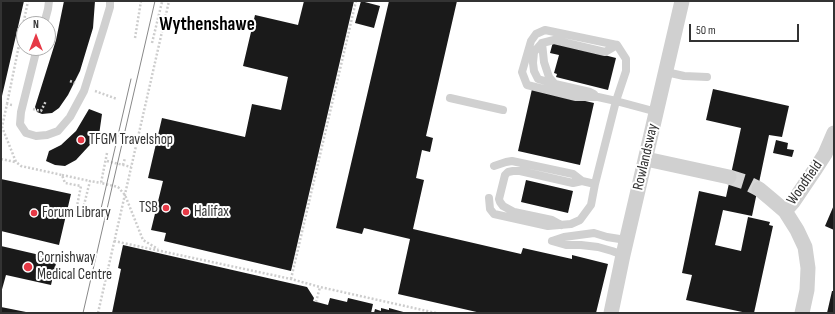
<!DOCTYPE html>
<style>
body{margin:0}
#map{position:relative;width:835px;height:314px;overflow:hidden;background:#fff;font-family:"Sofia Sans Condensed",sans-serif}
canvas{display:block}
.frame{position:absolute;inset:0;border:2px solid #333;pointer-events:none}
.north{position:absolute;left:16px;top:16px;width:40px;height:40px;box-sizing:border-box;background:#fff;border:1px solid #adadad;border-radius:50%;rotate:0deg;font-size:11px;font-weight:700;line-height:16px;text-align:center;color:#333}
.north::after{content:'';display:block;margin:auto;width:14px;height:18px;background:#e63946;clip-path:polygon(50% 0,100% 100%,50% 72%,0 100%)}
.scale{position:absolute;left:689px;top:24px;width:110px;height:18px;box-sizing:border-box;border:2px solid #333;border-top:0;padding-left:5px;font-size:12px;line-height:14px;white-space:nowrap;color:#333;-webkit-text-stroke:3px #fff;paint-order:stroke}
</style>
<div id="map">
<canvas width="835" height="314"></canvas>
<div class="frame"></div>
<div class="north">N</div>
<div class="scale">50 m</div>
</div>
<script>
const g = document.querySelector('canvas').getContext('2d');
g.lineJoin = 'round';
function fillPath(path, color) {
  g.fillStyle = color;
  g.fill(path, 'evenodd');
}
function toPath(rows) {
  const path = new Path2D();
  for (const r of rows) {
    path.moveTo(r[0], r[1]);
    for (let i = 2; i < r.length; i += 2) path.lineTo(r[i], r[i + 1]);
  }
  return path;
}
function trace(path, color, width, dash) {
  g.strokeStyle = color;
  g.lineWidth = width;
  g.lineCap = dash ? 'butt' : 'round';
  g.setLineDash(dash || []);
  g.stroke(path);
}
function drawText(font, color, halo, rows, align = 'center') {
  g.font = font + ' "Sofia Sans Condensed",sans-serif';
  g.lineWidth = 4;
  g.setLineDash([]);
  g.textBaseline = 'middle';
  g.strokeStyle = halo;
  g.fillStyle = color;
  for (const [text, x, y, turn = 0] of rows) {
    g.save();
    g.translate(x, y);
    g.rotate((+turn || 0) * Math.PI / 180);
    g.textAlign = isNaN(turn) ? turn : align;
    if (halo) g.strokeText(text, 0, 0);
    g.fillText(text, 0, 0);
    g.restore();
  }
}
const building = toPath([
 [1,1,24,1,2,96,1,96],
 [64,1,95,1,93,28,80,71,68,95,59,108,52,113,42,114,37,112,35,107,56,40],
 [304,1,354,1,291,271,164,241,166,233,151,230,163,181,148,178,162,118,245,137,252,104,281,110,288,77,243,66,255,15,298,25],
 [361,1,380,6,374,28,355,23],
 [389,1,457,1,426,136,433,138,430,152,422,150,416,178,424,180,413,229,521,254,523,248,572,259,572,255,608,264,596,313,481,313,398,294,410,239,364,228,362,234,336,228],
 [553,42,616,58,608,90,556,77,557,74,554,73,559,55,550,53],
 [532,89,594,103,580,165,518,151],
 [713,89,789,106,782,137,769,135,752,216,723,210,715,245,741,251,748,217,770,222,769,225,773,226,754,313,747,313,686,300,692,275,682,273,699,191,726,197,741,128,706,120],
 [89,109,102,114,99,135,76,160,65,166,55,165,46,161,49,151,61,145,76,131],
 [776,140,788,143,787,149,794,150,792,157,773,153],
 [1,179,71,194,59,245,1,231],
 [526,180,573,191,568,213,521,202],
 [834,205,834,230,825,226],
 [123,245,307,287,314,298,313,301,328,305,330,298,347,302,348,298,373,304,371,313,112,313,121,269,118,268],
 [1,246,57,259,51,285,6,275,1,293],
 [832,291,834,291,834,313,827,313],
 [1,307,26,312,26,313,1,313],
 [381,308,389,310,389,308,407,313,374,313,375,309,381,311]
]);
const streetTunnel = toPath([
 [729,177,745,182,759,189]
]);
const path = toPath([
 [135,38,141,1],
 [152,43,162,2],
 [70,81,75,83],
 [95,91,117,99],
 [7,104,28,1],
 [12,105,7,104,2,127,16,162,21,166,62,175,65,183,81,186,75,216,81,217,90,181,101,183],
 [33,109,41,111,46,101],
 [107,153,101,183,118,187,125,195,143,240,158,249],
 [1,159,15,162],
 [107,161,131,167],
 [123,165,125,158],
 [62,175,90,181],
 [114,241,291,279,320,287,436,313],
 [291,279,356,1],
 [316,302,320,287],
 [98,313,169,1]
]);
const lane = toPath([
 [44,24,48,9,49,1],
 [542,43,544,62,549,77,555,84,590,92,594,94],
 [37,48,21,112,20,124,26,133,36,136,47,135,58,131,70,117,84,91,104,27,110,7,110,1],
 [666,72,684,76,707,77],
 [555,84,538,79,534,71,533,63,534,52,542,43,554,40,605,52,617,45],
 [450,98,503,110],
 [494,166,506,162,512,161,573,174,582,181,595,184],
 [489,198,490,209,494,214,548,226,571,224,580,220,591,205,595,184,616,101,626,71,626,59,617,45,545,30,536,34,531,41,522,72,527,85,576,97,598,97,616,101,657,112],
 [561,225,552,220,514,212,503,206,500,202,499,199,505,175,508,172,513,171,520,171,573,183,582,181],
 [552,241,564,237,594,233,607,237,626,240],
 [552,241,566,245,581,245,598,247,612,251,623,255]
]);
const street = toPath([
 [646,159,729,177],
 [759,189,771,199,785,211,797,230,805,247,808,268,807,290,802,313],
 [785,211,793,202,816,168,825,154,834,133],
 [611,313,623,255,682,1]
]);
const tram = toPath([
 [100,213,131,79],
 [83,313,155,1]
]);
const markers = [
 [81,140,4,"#e63946"],
 [166,208,4,"#e63946"],
 [186,212,4,"#e63946"],
 [34,213,4,"#e63946"],
 [28,267,5,"#e63946"]
];
const poiNames = [
 ["TFGM Travelshop",89,140],
 ["TSB",158,208,"right"],
 ["Halifax",194,212],
 ["Forum Library",42,213],
 ["Cornishway",37,258],
 ["Medical Centre",37,275]
];
const streetNames = [
 ["Rowlandsway",646,157,-77],
 ["Woodfield",805,183,-55]
];
const districtNames = [
 ["Wythenshawe",207,25]
];
fillPath(building, '#1a1a1a');
trace(streetTunnel, '#d6d6d6', 15, [15, 8]);
trace(path, '#cdcdcd', 2.5, [2, 2]);
trace(lane, '#d0d0d0', 8);
trace(street, '#d0d0d0', 15);
trace(tram, '#888', 1);
for (const [x, y, r, color] of markers) {
  const dot = new Path2D();
  dot.arc(x, y, r, 0, 2 * Math.PI);
  g.fillStyle = color;
  g.fill(dot);
  trace(dot, '#fff', 1.5);
}
drawText('15px', '#333', '#fff', poiNames, 'left');
drawText('15px', '#333', '#fff', streetNames);
drawText('bold 19px', '#000', '#fff', districtNames);
</script>
